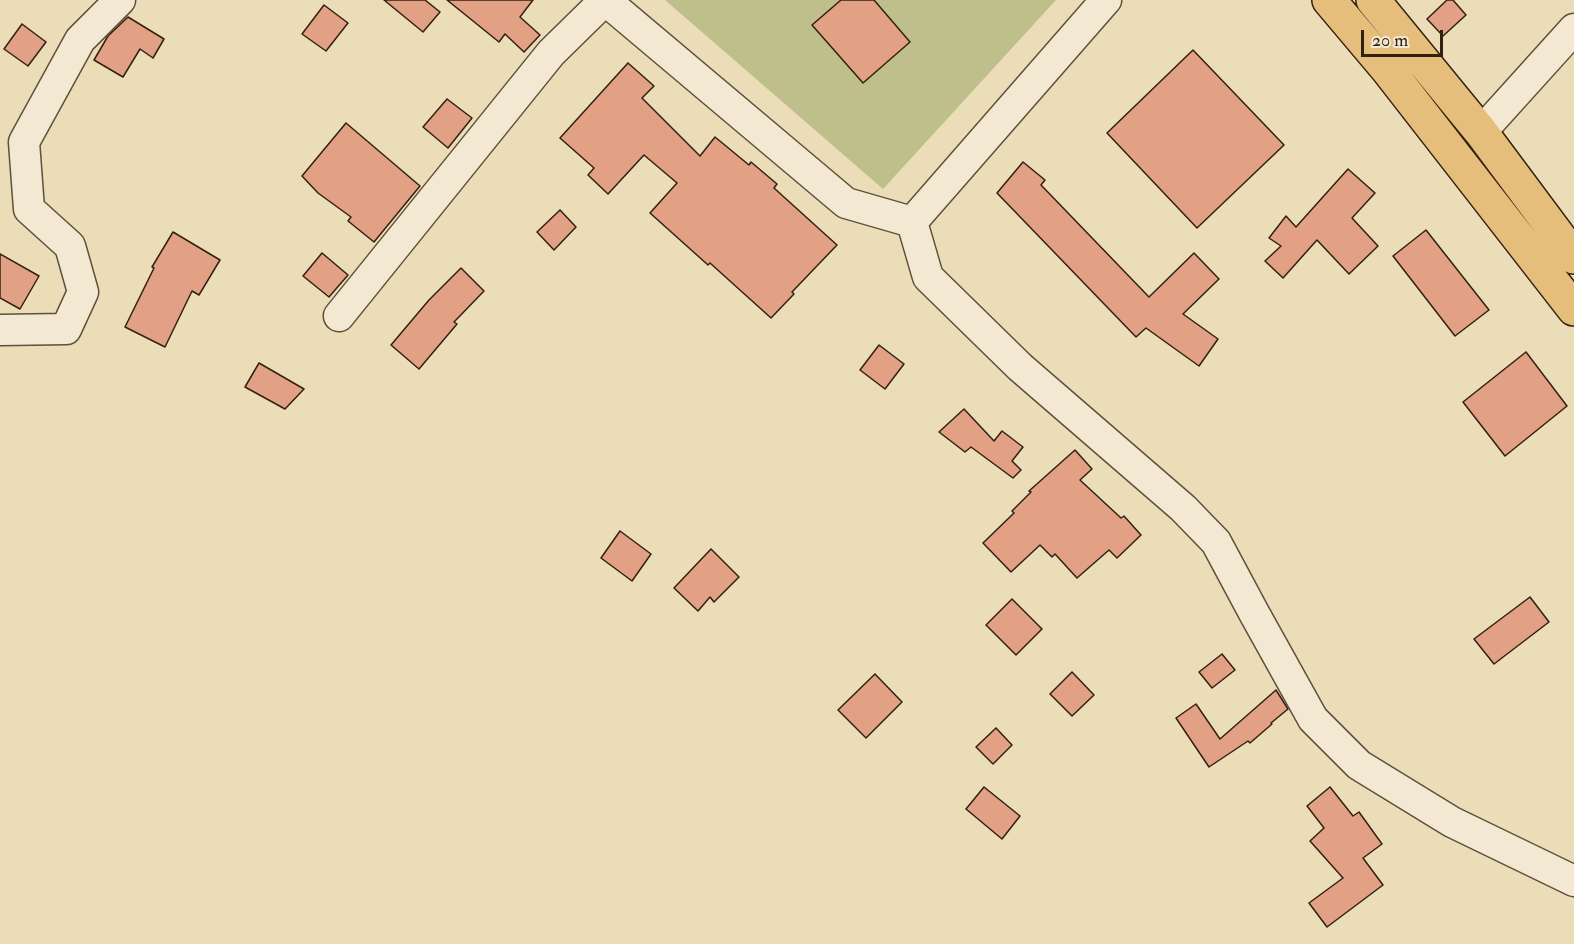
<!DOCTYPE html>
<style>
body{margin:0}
#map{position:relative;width:1574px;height:944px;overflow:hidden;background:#ecddb9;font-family:"IM FELL Double Pica",serif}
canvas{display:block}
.scale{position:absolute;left:1361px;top:30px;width:82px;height:27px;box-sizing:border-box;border:3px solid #322010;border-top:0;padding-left:8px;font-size:18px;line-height:21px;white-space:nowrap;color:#322010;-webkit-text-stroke:4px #f3e9d2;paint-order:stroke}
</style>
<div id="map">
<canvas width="1574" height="944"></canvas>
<div class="scale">20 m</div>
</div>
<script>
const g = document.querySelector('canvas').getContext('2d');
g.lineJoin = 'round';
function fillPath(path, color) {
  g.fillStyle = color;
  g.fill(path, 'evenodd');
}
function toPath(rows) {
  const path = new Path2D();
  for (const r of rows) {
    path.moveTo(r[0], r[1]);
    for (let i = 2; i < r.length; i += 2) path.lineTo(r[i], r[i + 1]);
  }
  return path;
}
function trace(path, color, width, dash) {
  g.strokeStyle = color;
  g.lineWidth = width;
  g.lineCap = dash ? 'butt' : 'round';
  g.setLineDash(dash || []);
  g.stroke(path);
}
const green = toPath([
 [665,0,1056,0,883,189]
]);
const building = toPath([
 [384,0,425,0,440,12,423,32,384,0],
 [447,0,533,0,520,17,540,35,524,52,505,34,499,42,447,0],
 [841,0,874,0,910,42,863,83,812,25,841,0],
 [1447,0,1453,0,1466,15,1443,36,1427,19,1447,0],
 [324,5,348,23,326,51,302,34,324,5],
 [128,17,164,39,153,58,140,49,123,77,94,60,108,36,128,17],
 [22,24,46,42,28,66,4,49,22,24],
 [1193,50,1284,145,1197,228,1107,133,1193,50],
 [628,63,654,86,642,98,700,156,715,137,749,165,751,162,777,184,774,188,837,245,792,292,794,294,771,318,710,263,708,265,650,213,677,183,644,155,608,194,588,175,594,168,560,138,628,63],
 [447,99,472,118,448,148,423,127,447,99],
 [346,123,420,186,374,242,348,221,351,217,318,193,302,176,346,123],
 [1023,162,1045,180,1041,185,1149,297,1194,253,1219,279,1183,314,1218,339,1199,366,1146,328,1136,337,997,193,1023,162],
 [1348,169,1375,193,1352,218,1378,246,1349,274,1317,240,1283,278,1265,261,1281,246,1269,238,1286,216,1296,227,1348,169],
 [560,210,576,227,554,250,537,232,560,210],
 [1426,230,1489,310,1455,336,1393,256,1426,230],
 [173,232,220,260,199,295,192,291,165,347,125,327,154,268,152,267,173,232],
 [322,253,348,275,329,297,303,276,322,253],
 [0,254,39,276,20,309,0,298,0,254],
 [461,268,484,291,454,322,457,324,419,369,391,345,429,300,461,268],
 [879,345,904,364,885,389,860,370,879,345],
 [1526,352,1567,406,1505,456,1463,402,1526,352],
 [259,363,304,389,285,409,245,387,259,363],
 [964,409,994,441,1002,431,1023,447,1012,461,1021,470,1013,478,971,447,965,452,939,432,964,409],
 [1075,450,1092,469,1080,480,1121,518,1124,516,1141,535,1117,558,1109,550,1077,578,1055,554,1052,557,1040,545,1011,572,983,543,1014,513,1012,511,1031,492,1029,491,1075,450],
 [620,531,651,554,632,581,601,558,620,531],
 [711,549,739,577,714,602,710,597,698,611,674,588,711,549],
 [1530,597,1549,622,1494,664,1474,639,1530,597],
 [1012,599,1042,629,1016,655,986,625,1012,599],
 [1222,654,1235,670,1212,688,1199,672,1222,654],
 [1072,672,1094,695,1072,716,1050,694,1072,672],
 [875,674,902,702,866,738,838,710,875,674],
 [1276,690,1288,709,1271,723,1272,724,1250,743,1248,741,1209,767,1176,718,1196,704,1220,739,1276,690],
 [996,728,1012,745,993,764,976,747,996,728],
 [984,787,1020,816,1002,839,966,809,984,787],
 [1330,787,1353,816,1359,812,1382,844,1363,858,1383,885,1327,927,1309,903,1343,878,1310,841,1324,828,1307,806,1330,787]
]);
const minor = toPath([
 [1481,132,1574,29],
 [912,222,1106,0],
 [339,316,551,53,605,0,846,203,912,222,928,277,1020,367,1183,508,1216,542,1254,613,1313,719,1359,765,1452,822,1574,881],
 [0,330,66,329,83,292,70,246,29,209,24,142,80,40,120,0]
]);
const primary = toPath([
 [1329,0,1388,70,1574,309],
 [1373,0,1481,132,1574,257]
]);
fillPath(green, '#bebf8b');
fillPath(building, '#e2a185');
trace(building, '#322010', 1.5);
trace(minor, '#604f3a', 33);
trace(primary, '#322010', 36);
trace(minor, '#f3e9d2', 30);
trace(primary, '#e6be7c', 33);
</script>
